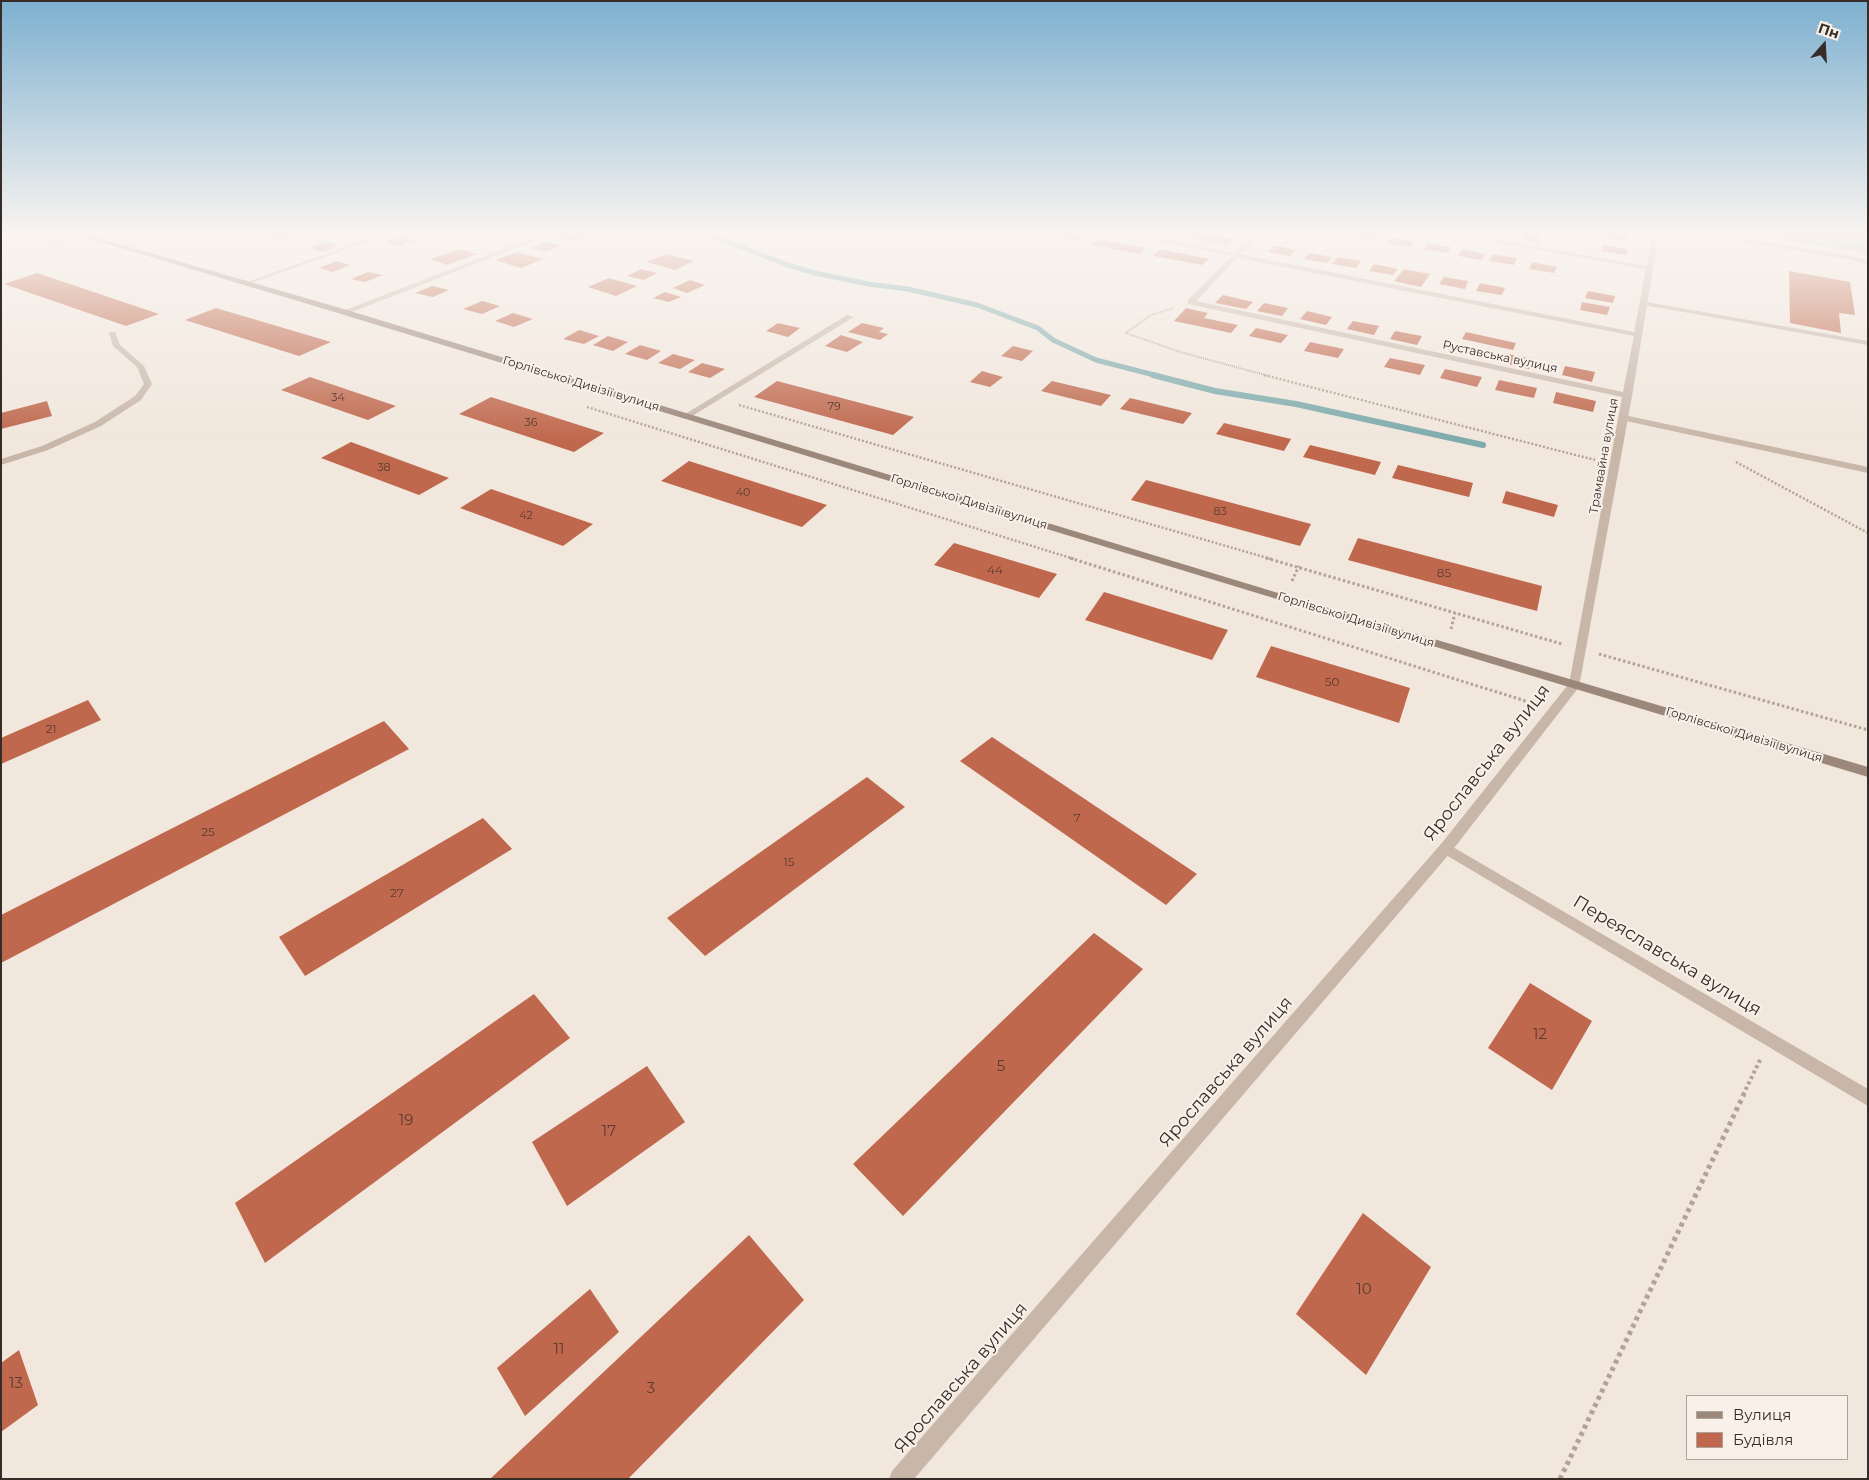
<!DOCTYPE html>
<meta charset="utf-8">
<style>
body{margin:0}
#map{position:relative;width:1869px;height:1480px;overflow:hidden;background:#f1e7dd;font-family:Montserrat,sans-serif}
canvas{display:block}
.frame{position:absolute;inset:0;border:2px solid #362d29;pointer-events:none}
.legend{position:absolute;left:1686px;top:1395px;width:162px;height:65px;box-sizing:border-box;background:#f9f1e9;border:1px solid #aba39c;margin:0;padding:6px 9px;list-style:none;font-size:15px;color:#362d29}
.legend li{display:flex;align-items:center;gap:10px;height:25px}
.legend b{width:25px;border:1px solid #aba39c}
.north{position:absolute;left:1799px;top:20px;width:50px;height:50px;-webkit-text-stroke:4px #f9f1e9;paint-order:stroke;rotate:19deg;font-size:14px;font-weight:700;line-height:20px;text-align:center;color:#362d29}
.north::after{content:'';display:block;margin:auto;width:18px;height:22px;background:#362d29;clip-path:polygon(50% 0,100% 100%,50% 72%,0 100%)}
</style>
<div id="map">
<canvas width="1869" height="1480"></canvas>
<div class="frame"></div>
<ul class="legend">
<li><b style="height:6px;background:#9c877b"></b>Вулиця</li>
<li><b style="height:14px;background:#bf684d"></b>Будівля</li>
</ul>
<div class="north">Пн</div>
</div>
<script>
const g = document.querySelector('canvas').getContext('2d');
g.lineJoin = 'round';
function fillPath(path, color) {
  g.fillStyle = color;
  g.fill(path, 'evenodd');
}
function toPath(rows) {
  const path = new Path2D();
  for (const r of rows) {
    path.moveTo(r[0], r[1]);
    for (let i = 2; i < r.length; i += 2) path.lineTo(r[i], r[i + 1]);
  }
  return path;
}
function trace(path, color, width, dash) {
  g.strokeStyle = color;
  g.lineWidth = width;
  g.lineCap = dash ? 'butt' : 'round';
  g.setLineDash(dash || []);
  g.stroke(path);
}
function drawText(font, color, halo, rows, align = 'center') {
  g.font = font + ' Montserrat,sans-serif';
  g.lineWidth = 4;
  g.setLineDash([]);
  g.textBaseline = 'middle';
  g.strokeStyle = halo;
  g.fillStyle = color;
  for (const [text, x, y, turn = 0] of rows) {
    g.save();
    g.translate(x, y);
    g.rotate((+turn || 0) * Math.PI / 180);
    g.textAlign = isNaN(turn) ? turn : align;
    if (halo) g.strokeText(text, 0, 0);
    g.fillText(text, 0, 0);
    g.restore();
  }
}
const green = toPath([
 [1726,232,1868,232,1868,253]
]);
const streamFar1 = toPath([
 [703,232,785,264,815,273,868,284,908,289,977,305,1038,328,1053,340,1096,360,1158,376]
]);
const stream = toPath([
 [1153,375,1215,391,1296,404,1483,445]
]);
const building = toPath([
 [282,232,291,232,297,234,280,240,268,238],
 [571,232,580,232,589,234,574,241,559,238],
 [1037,232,1070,232,1086,235,1078,241],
 [1184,232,1199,232,1234,239,1228,245,1180,236],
 [1354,232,1366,232,1378,234,1373,240,1351,236],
 [1602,232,1614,232,1627,235,1625,240,1601,237],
 [1525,233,1542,236,1539,242,1522,239],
 [401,236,415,240,399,246,385,242],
 [1391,237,1414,241,1410,247,1387,243],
 [1099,239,1146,248,1139,254,1092,245],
 [326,242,339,245,323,252,309,248],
 [546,242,561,245,547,252,532,248],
 [1428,243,1451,247,1447,253,1424,249],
 [1274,245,1296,250,1290,256,1268,252],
 [1603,245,1628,249,1626,255,1601,251],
 [460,249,477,254,447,265,430,259],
 [1160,249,1209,259,1202,265,1153,256],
 [1462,249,1485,254,1482,260,1458,256],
 [517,252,543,259,521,268,495,260],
 [1309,253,1332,257,1327,263,1304,259],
 [666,254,694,261,675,270,647,262],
 [1493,254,1517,258,1514,265,1489,261],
 [1338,257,1361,261,1356,268,1332,264],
 [336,261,350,265,333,272,319,268],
 [1532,262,1557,267,1554,273,1529,269],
 [1374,264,1398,269,1393,275,1369,271],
 [641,269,657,273,644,280,627,276],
 [1404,269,1430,274,1421,287,1394,281],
 [1789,271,1850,282,1855,315,1839,313,1841,333,1790,323],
 [368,272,383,275,365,282,351,279],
 [37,273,159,314,126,326,4,284],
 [1444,277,1468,281,1465,289,1439,284],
 [609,278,637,286,616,296,588,287],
 [690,280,705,285,687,293,673,288],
 [1480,283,1505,288,1502,295,1476,291],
 [432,286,449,290,433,297,415,293],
 [1588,291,1615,296,1613,303,1585,298],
 [665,292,681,297,669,302,653,298],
 [1223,295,1253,302,1246,309,1215,303],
 [482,301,500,306,482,314,463,309],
 [1582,302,1610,307,1607,315,1580,310],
 [1264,303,1288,308,1282,316,1257,311],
 [216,308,331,342,299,356,185,320],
 [1186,308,1208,313,1204,318,1238,325,1231,333,1174,321],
 [1307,311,1332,317,1326,325,1300,319],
 [513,313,533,319,514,327,495,321],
 [1353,321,1379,326,1374,335,1347,329],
 [778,323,800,328,788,337,766,331],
 [862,323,884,328,879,332,888,334,880,340,848,332],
 [1256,328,1288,335,1281,343,1249,336],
 [579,330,599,336,584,344,563,339],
 [1395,331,1422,336,1417,345,1390,339],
 [1466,332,1516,343,1513,350,1462,339],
 [841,335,863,342,847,352,825,346],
 [608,336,628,342,613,351,593,345],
 [1310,342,1344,349,1338,358,1304,351],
 [640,345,661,351,647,360,625,354],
 [1013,346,1033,351,1022,361,1001,356],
 [1503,353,1532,359,1529,369,1500,362],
 [673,354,695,360,680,369,658,363],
 [1390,358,1425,365,1420,375,1384,367],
 [702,363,725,369,710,378,688,372],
 [1565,366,1595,372,1592,382,1562,375],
 [1445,369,1482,377,1477,387,1440,378],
 [982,371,1003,377,990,387,970,382],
 [310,377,396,406,368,420,281,390],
 [1499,380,1537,388,1534,398,1495,390],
 [777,381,914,417,893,435,754,397],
 [1052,381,1111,395,1101,406,1041,391],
 [1556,392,1596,401,1593,412,1553,403],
 [491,397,604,433,574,452,459,414],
 [1130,398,1192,413,1183,424,1120,409],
 [47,401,52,416,1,429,1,413],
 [1224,423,1291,439,1284,451,1216,434],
 [351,442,449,478,419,495,321,458],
 [1310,445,1381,462,1375,475,1303,457],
 [689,461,827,505,802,527,661,481],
 [1398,465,1473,483,1469,497,1392,478],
 [1146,480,1311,524,1300,546,1131,500],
 [491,489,593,524,563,546,460,508],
 [1506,491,1558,505,1554,517,1502,503],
 [1358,538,1542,586,1537,611,1348,560],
 [954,543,1057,574,1039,598,934,565],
 [1104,592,1228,630,1212,660,1085,620],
 [1271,646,1410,688,1399,723,1256,677],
 [88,700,101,720,1,764,1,738],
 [384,721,409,749,1,963,1,915],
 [992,737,1197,874,1166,905,960,761],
 [867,777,905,807,705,956,667,918],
 [483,818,512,849,305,976,279,937],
 [1094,933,1143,969,903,1216,853,1164],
 [1530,983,1592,1021,1552,1090,1488,1048],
 [534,994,570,1038,265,1263,235,1203],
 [647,1066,685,1122,567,1206,532,1142],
 [1363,1213,1431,1267,1366,1375,1296,1314],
 [749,1235,804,1300,628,1479,490,1479],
 [590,1289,619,1332,525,1416,497,1368],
 [19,1350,38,1405,1,1432,1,1363]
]);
const pathFar4 = toPath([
 [15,232,62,247],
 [1174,308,1151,315,1126,333,1180,352,1269,376]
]);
const pathFar3 = toPath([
 [1264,375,1595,460],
 [739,405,1271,559],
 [587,407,1074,559],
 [1736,462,1868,533]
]);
const pathFar2 = toPath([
 [1070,558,1535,704],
 [1266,558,1562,644],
 [1292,581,1299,566],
 [1451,629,1455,613],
 [1599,654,1868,730]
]);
const pathFar1 = toPath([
 [1743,1095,1761,1058]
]);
const path = toPath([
 [1560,1479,1744,1094]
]);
const service = toPath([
 [1681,232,1699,232,1842,254,1868,260,1868,264,1842,258,1681,232],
 [1641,301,1868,341,1868,345,1644,305,1641,305,1641,301],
 [109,332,115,332,120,345,144,366,152,384,141,400,101,426,48,450,1,465,1,459,42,446,95,422,135,396,144,384,137,367,113,346,109,332],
 [1624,415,1868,467,1868,473,1621,420,1621,416,1624,415]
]);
const minor = toPath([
 [386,232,396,232,249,284,244,283,386,232],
 [547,232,557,232,347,314,340,312,547,232],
 [1115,232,1129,232,1234,253,1254,232,1261,232,1240,254,1634,332,1646,269,1437,232,1453,232,1647,266,1653,232,1659,232,1632,396,1579,687,1575,688,1569,684,1622,397,1188,304,1188,300,1231,256,1115,232],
 [1237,258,1634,336,1623,392,1196,301,1237,258],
 [847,315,854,317,689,418,682,416,847,315],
 [1446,843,1868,1089,1868,1106,1441,852,1439,848,1441,844,1446,843]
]);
const tertiary = toPath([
 [1575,680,1581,684,1579,687,1451,852,914,1479,889,1479,892,1471,1441,844,1571,681,1575,680]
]);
const secondary = toPath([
 [67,232,78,232,347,310,1288,596,1868,767,1868,777,1280,600,341,314,67,232]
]);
const farNumbernames = [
 ["34",338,398],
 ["79",834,407],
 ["36",531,423],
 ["38",384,468],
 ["40",743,493],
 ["83",1220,512],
 ["42",526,516]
];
const farStreetnames = [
 ["Руставська вулиця",1500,357,12],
 ["Горлівської Дивізії вулиця",581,384,17],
 ["Трамвайна вулиця",1604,456,-80],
 ["Горлівської Дивізії вулиця",969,502,17],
 ["Горлівської Дивізії вулиця",1356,620,17],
 ["Горлівської Дивізії вулиця",1744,735,17]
];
const numberNames = [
 ["44",995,570],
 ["85",1444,573],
 ["50",1332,682],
 ["21",51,729],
 ["7",1077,818],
 ["25",208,832],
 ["15",789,862],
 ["27",397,893]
];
const nearNumbernames = [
 ["12",1540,1035],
 ["5",1001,1067],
 ["19",406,1121],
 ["17",609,1132],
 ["10",1364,1290],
 ["11",559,1350],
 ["13",16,1384],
 ["3",651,1389]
];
const nearStreetnames = [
 ["Ярославська вулиця",1487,763,-52],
 ["Переяславська вулиця",1667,956,31],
 ["Ярославська вулиця",1226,1072,-49],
 ["Ярославська вулиця",961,1378,-49]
];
fillPath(green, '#b4bf9e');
trace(streamFar1, '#7eabac', 5);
trace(stream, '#7eabac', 6);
fillPath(building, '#bf684d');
trace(pathFar4, '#b4a294', 2, [1, 1]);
trace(pathFar3, '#b4a294', 2.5, [2, 2]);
trace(pathFar2, '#b4a294', 3, [2.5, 2.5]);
trace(pathFar1, '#b4a294', 4, [3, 3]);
trace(path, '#b4a294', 5, [4, 4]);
fillPath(service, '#c8b7a9');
fillPath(minor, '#c8b7a9');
fillPath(tertiary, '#c8b7a9');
fillPath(secondary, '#9c877b');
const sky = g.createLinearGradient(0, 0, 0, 440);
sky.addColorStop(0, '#7db0d0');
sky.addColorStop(0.53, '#f9f4f0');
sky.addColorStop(1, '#f9f4f000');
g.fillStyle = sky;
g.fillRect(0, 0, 1869, 440);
drawText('11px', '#583c32', null, farNumbernames);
drawText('12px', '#362d29', '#f9f1e9', farStreetnames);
drawText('12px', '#583c32', null, numberNames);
drawText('15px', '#583c32', null, nearNumbernames);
drawText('18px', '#362d29', '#f9f1e9', nearStreetnames);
</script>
